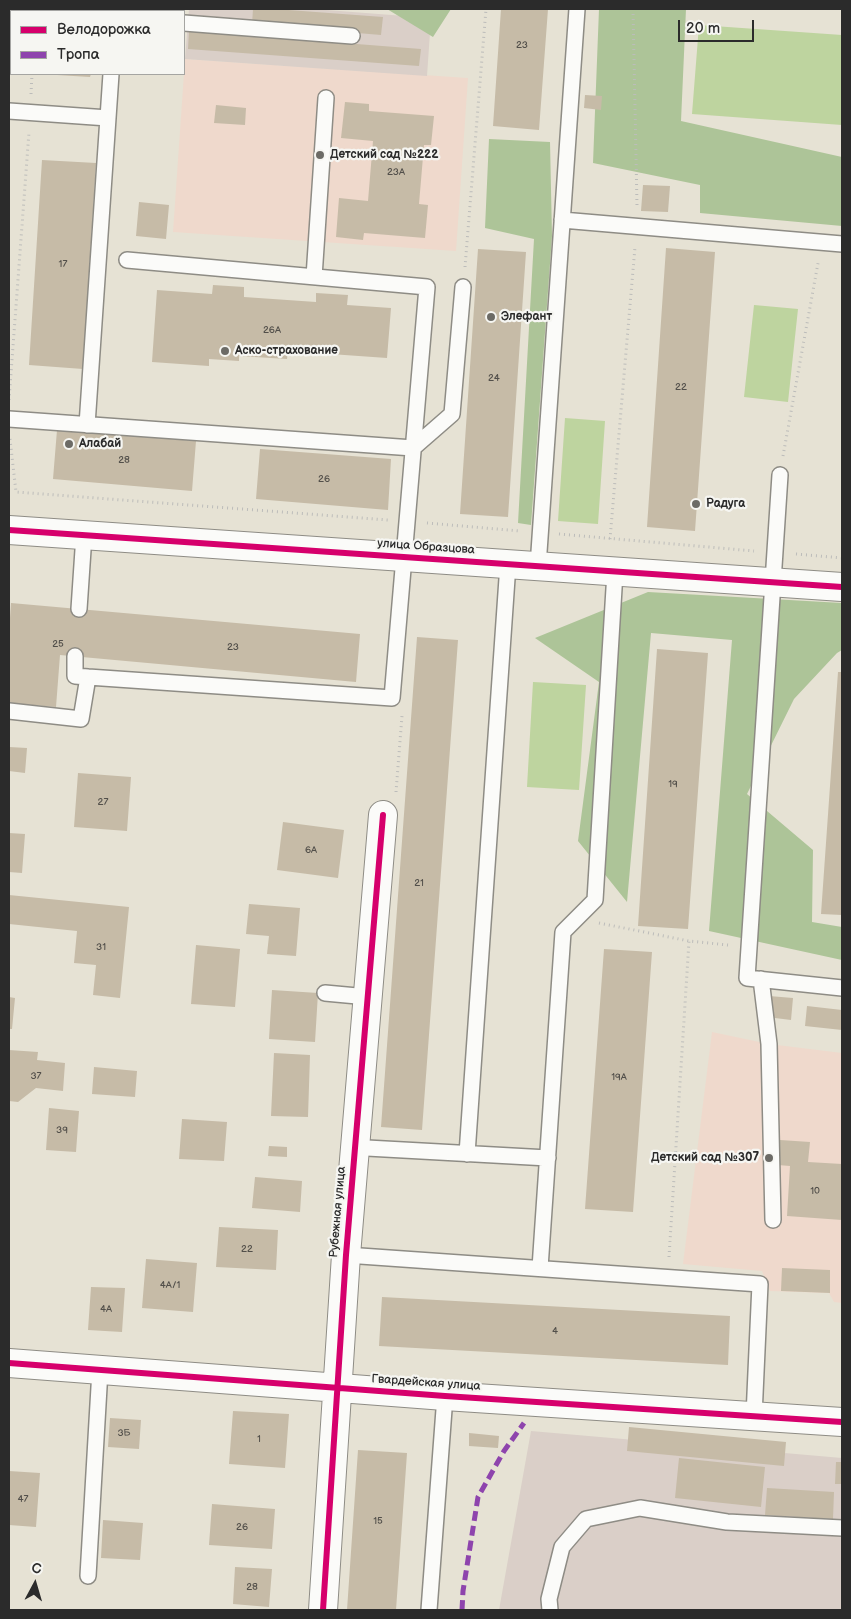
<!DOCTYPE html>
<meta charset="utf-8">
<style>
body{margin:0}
#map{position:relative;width:851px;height:1619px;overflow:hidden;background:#e6e2d4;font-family:"Balsamiq Sans",sans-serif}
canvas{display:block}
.frame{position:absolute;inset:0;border:10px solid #2b2b2b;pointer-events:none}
.legend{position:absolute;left:10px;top:10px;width:175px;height:65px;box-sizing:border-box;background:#f6f6f2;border:1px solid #a5a5a2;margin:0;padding:6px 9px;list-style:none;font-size:15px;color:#2b2b2b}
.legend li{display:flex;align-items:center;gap:10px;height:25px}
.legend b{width:25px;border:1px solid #a5a5a2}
.north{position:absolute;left:10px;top:1559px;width:50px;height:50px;-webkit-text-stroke:4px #f6f6f2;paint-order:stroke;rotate:6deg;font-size:14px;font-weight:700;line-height:20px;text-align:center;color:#2b2b2b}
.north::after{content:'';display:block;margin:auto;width:18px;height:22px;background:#2b2b2b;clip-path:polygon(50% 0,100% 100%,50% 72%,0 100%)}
.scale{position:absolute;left:678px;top:20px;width:76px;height:22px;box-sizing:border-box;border:2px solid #2b2b2b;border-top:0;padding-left:6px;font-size:15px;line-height:18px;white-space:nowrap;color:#2b2b2b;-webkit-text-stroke:4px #f6f6f2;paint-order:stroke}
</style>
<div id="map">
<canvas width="851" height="1619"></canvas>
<div class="frame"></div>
<ul class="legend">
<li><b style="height:6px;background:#d6006c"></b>Велодорожка</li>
<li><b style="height:6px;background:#8e44ad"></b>Тропа</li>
</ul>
<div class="north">С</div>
<div class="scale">20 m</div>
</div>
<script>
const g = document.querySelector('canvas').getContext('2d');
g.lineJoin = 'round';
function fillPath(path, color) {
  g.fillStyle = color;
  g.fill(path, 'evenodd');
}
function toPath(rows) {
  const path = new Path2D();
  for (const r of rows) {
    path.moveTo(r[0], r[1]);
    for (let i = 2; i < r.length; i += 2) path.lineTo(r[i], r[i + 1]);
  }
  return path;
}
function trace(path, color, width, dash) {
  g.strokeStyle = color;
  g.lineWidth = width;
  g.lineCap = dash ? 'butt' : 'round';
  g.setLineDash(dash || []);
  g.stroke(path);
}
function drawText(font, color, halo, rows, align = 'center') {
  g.font = font + ' "Balsamiq Sans",sans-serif';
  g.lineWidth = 4.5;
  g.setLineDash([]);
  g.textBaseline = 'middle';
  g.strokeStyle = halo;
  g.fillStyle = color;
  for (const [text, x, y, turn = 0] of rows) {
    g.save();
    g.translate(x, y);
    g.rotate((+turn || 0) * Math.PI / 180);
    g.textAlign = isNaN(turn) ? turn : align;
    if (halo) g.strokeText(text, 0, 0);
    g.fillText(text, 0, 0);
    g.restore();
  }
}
const built = toPath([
 [185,59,468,78,456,251,173,232],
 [712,1032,769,1044,842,1053,842,1303,834,1302,829,1293,770,1291,762,1271,683,1264]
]);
const industrial = toPath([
 [189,9,313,9,431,18,427,76,185,59],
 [531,1431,842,1458,842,1610,499,1610]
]);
const green = toPath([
 [699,25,842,35,842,125,692,114],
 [754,305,798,309,788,402,744,397],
 [565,418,605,421,598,524,558,521],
 [533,682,586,685,579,790,527,787]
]);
const forest = toPath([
 [387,9,451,9,433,37],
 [599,9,686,9,681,121,842,157,842,226,700,213,700,185,593,163],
 [489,139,550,142,552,236,531,525,518,523,534,239,485,228],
 [648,592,842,603,842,650,837,653,794,699,747,794,813,850,812,922,842,927,842,960,709,931,732,640,651,633,627,902,578,841,599,682,535,638]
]);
const building = toPath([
 [48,9,95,9,95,11,48,11],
 [253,9,275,9,383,17,381,35,252,24],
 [501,9,548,9,539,130,493,126],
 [189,31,421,49,419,66,188,49],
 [57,74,91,74,90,77,57,75],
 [585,95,602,96,601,110,584,108],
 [345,102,369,104,369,111,434,116,431,145,424,145,419,204,428,205,425,238,364,233,363,240,336,237,339,198,368,201,373,141,341,138],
 [216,105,246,108,245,125,214,123],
 [42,160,96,163,83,369,29,365],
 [643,185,670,186,668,212,641,211],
 [139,202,169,205,166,239,136,236],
 [666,248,715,252,695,531,647,527],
 [478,249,526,252,508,517,460,514],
 [213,285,244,287,244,297,316,302,316,293,348,295,347,305,391,308,387,358,288,351,287,359,239,356,239,361,209,359,209,366,152,362,157,290,212,294],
 [57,430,196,441,192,491,53,479],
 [260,449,391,459,388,510,256,499],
 [11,603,360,634,356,682,60,655,56,707,9,703,9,633],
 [417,637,458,640,422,1130,381,1127],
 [657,649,708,653,688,929,638,926],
 [838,672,842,672,842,915,821,914],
 [9,747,27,748,25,773,9,771],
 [78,773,131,777,127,831,74,827],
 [283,822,344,830,338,878,277,870],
 [9,833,25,834,22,873,9,872],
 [9,895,129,907,120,998,93,995,96,965,74,963,77,931,9,924],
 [249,904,300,908,296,956,267,954,269,936,246,934],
 [196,945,240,949,235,1007,191,1004],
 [604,949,652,952,633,1212,585,1209],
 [272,990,318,993,315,1042,269,1039],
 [769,996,793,998,791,1020,767,1017],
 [9,997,15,998,12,1029,9,1029],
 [807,1006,842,1010,842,1030,805,1026],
 [9,1050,38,1052,37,1060,65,1063,63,1091,36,1088,18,1102,9,1101],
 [274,1053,310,1055,308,1117,271,1116],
 [94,1067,137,1071,135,1097,92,1094],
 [49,1108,79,1111,76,1152,46,1150],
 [182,1119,227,1122,224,1161,179,1159],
 [780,1140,810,1142,808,1162,842,1164,842,1220,787,1216,790,1166,778,1165],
 [269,1146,287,1147,287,1157,268,1156],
 [255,1177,302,1181,300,1212,252,1208],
 [219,1227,278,1230,276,1270,216,1267],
 [146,1259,197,1263,193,1312,142,1308],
 [782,1268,830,1270,830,1293,781,1291],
 [91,1287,125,1288,122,1332,88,1330],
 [382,1297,730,1316,728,1365,379,1346],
 [233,1411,289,1414,285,1468,229,1464],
 [110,1418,141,1420,139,1449,108,1447],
 [629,1427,786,1442,784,1466,627,1451],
 [469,1433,499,1436,498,1448,469,1446],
 [358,1450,407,1453,396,1610,347,1610],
 [679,1458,765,1467,761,1507,675,1498],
 [836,1462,842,1462,842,1484,835,1484],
 [9,1471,40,1473,36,1527,9,1525],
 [767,1488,834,1492,833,1519,765,1515],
 [212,1504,275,1509,272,1549,209,1545],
 [103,1520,143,1523,140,1560,101,1558],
 [235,1567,272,1569,269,1607,233,1604]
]);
const path = toPath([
 [633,9,637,206],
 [36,11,36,9],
 [31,94,32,74],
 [465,267,486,9],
 [9,400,29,132],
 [10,439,16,492,388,520],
 [783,456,818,263],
 [427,523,520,531],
 [559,534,754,551],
 [610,539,635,247],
 [796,554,842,558],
 [396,792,402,716],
 [599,923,689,941,728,945],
 [669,1257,689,941]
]);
const service = toPath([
 [116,11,116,9],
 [184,23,352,36],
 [9,111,108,118],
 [562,220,842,244],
 [314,277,326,98],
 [9,419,413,448,452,414,463,287],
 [87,425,111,74],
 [780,475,747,978,842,988],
 [538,566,577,9],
 [79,609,84,535],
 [75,656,75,676,88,677],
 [9,711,81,719,88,677,392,698,427,287,127,260],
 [761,979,769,1044,773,1220],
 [325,993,368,997],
 [367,1148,548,1158],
 [467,1154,508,564],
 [346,1255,760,1284,754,1416],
 [540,1268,563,932,595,900,615,572],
 [88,1576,100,1370],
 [429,1610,445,1396],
 [550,1610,549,1599,562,1547,586,1519,640,1508,727,1522,842,1528]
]);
const minor = toPath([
 [9,530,842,587],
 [9,1363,445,1396,842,1422],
 [323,1610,346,1255,383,815]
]);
const quiet = toPath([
 [462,1610,463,1591,478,1497,504,1451,524,1423]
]);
const cycleway = toPath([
 [9,530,842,587],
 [9,1363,445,1396,842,1422],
 [323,1610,346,1255,383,815]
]);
const markers = [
 [320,155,5,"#6c6b66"],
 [491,317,5,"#6c6b66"],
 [225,351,5,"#6c6b66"],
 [69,444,5,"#6c6b66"],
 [696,504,5,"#6c6b66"],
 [769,1158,5,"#6c6b66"]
];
const numberNames = [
 ["23",522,45],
 ["23А",396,172],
 ["17",63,264],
 ["26А",272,330],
 ["24",494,378],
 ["22",681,387],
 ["28",124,460],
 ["26",324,479],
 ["25",58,644],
 ["23",233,647],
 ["19",673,784],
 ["27",103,802],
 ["6А",311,850],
 ["21",419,883],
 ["31",101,947],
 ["37",36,1076],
 ["19А",619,1077],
 ["39",62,1130],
 ["10",815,1191],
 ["22",247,1249],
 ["4А/1",170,1285],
 ["4А",106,1309],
 ["4",555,1331],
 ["3Б",124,1433],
 ["1",259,1439],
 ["47",23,1499],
 ["15",378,1521],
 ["26",242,1527],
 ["28",252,1587]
];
const poiNames = [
 ["Детский сад №222",330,155],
 ["Элефант",501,317],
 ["Аско-страхование",235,351],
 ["Алабай",79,444],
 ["Радуга",706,504],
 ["Детский сад №307",759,1158,"right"]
];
const streetNames = [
 ["улица Образцова",426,547,4],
 ["Рубежная улица",338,1212,-85],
 ["Гвардейская улица",426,1383,4]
];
fillPath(built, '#efd9cc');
fillPath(industrial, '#dacfc8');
fillPath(green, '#bed49f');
fillPath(forest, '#adc498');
fillPath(building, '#c6bba7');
trace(service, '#8e8c85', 18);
trace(minor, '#8e8c85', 30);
trace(path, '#bcbcba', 3, [1, 4]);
trace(service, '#fbfbf9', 15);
trace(minor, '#fbfbf9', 28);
trace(quiet, '#8e44ad', 5, [10, 5]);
trace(cycleway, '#d6006c', 6);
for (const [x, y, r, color] of markers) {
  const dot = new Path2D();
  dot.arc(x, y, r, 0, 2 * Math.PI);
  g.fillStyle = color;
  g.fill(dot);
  trace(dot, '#f6f6f2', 2);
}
drawText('10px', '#524f4a', null, numberNames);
drawText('bold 12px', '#2b2b2b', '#f6f6f2', poiNames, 'left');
drawText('12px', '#2b2b2b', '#f6f6f2', streetNames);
</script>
